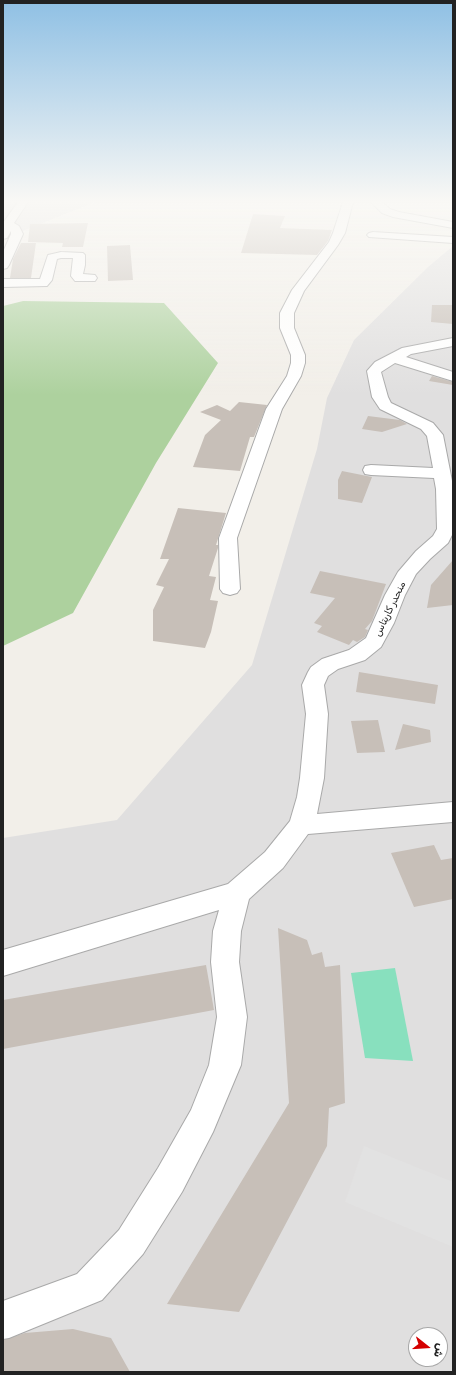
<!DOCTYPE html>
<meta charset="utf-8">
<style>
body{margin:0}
#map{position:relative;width:456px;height:1375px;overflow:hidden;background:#f2efe9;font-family:Rubik,Vazirmatn,sans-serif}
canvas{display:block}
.frame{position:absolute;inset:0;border:4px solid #222;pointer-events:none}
.north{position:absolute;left:408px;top:1327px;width:40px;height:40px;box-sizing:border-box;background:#fff;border:1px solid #a7a7a7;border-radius:50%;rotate:107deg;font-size:11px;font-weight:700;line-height:16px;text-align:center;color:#222}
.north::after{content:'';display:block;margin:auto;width:14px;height:18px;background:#d40000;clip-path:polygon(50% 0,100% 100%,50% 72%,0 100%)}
</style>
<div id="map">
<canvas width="456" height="1375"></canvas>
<div class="frame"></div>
<div class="north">ش</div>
</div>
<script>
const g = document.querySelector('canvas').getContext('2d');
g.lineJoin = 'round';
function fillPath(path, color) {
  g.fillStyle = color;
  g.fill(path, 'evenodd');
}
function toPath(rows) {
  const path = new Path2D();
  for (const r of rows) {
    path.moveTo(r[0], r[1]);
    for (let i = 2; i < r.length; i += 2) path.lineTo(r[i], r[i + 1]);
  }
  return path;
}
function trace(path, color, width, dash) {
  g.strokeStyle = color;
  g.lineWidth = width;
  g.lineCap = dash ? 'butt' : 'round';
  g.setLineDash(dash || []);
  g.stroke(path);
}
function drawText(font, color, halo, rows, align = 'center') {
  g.font = font + ' Rubik,Vazirmatn,sans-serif';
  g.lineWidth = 3;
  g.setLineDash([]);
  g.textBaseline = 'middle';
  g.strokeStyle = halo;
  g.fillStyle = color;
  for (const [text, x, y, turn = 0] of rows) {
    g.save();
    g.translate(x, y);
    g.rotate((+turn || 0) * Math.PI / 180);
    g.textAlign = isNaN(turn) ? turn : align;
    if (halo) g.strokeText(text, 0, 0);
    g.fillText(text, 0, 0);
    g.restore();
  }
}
const residential = toPath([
 [3,202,95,202,3,239],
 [453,246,453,1372,3,1372,3,838,117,820,252,665,317,449,327,398,354,340,429,266],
 [416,1335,440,1335,440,1359,416,1359]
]);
const forest = toPath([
 [23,301,164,303,218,363,156,463,73,613,3,646,3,306]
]);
const pitch = toPath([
 [395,968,413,1061,365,1058,351,973]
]);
const parking = toPath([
 [364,1146,453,1182,453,1247,345,1202]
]);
const building = toPath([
 [253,214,285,216,280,228,332,230,328,241,317,255,241,253],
 [88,223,83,247,62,247,63,243,28,242,30,224],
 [21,243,36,243,31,278,10,278,13,259],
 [130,245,133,280,108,281,107,246],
 [432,305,453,305,453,324,431,322],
 [432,376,453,382,453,385,429,381],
 [239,402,267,405,254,437,250,437,240,471,193,467,205,435,221,420,200,412,217,405,230,411],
 [368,416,400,420,407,424,382,432,362,429],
 [342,471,372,477,362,503,338,499,338,480],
 [178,508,226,513,216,545,218,545,218,548,209,576,216,577,210,600,218,601,211,632,205,648,153,641,153,610,164,587,156,585,169,559,160,559],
 [453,560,453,605,427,608,431,585],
 [320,571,386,584,372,621,365,629,368,630,365,637,357,642,353,640,349,645,317,632,322,626,314,623,335,598,310,593],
 [359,672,438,685,435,704,356,692],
 [378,720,385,752,357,753,351,721],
 [403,724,430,730,431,742,395,750],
 [434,845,441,860,453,858,453,899,414,907,391,853],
 [278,928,307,940,312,955,322,952,325,967,340,965,345,1103,329,1108,327,1146,239,1312,167,1304,289,1103],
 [206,965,214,1010,3,1049,3,1000],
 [73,1329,111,1338,130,1372,3,1372,3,1340,25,1333]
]);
const minor = toPath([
 [18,202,28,202,14,223,19,226,23,234,9,265,7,268,3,269,3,252,11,234,11,231,7,238,3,239,3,223,18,202],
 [343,202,353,202,345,233,338,245,304,291,294,313,294,328,305,355,305,363,301,376,282,409,237,538,240,589,237,593,230,595,223,593,220,589,219,538,266,409,287,376,291,363,291,355,280,328,280,313,292,290,329,242,333,233,343,202],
 [371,202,382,202,390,209,399,212,453,222,453,228,393,217,382,213,371,202],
 [373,232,453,237,453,243,369,237,367,235,369,233,373,232],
 [61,252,83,253,85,255,85,265,83,274,95,275,97,278,95,281,75,281,71,276,73,258,61,258,57,259,52,280,47,286,3,287,3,279,40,279,48,255,61,252],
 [453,338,453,346,411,354,406,357,453,372,453,381,395,363,381,372,388,397,391,403,433,423,443,435,453,486,453,533,448,543,430,559,416,574,405,595,394,623,381,647,365,660,338,669,328,676,324,685,328,714,324,778,317,814,453,802,453,822,308,834,283,868,249,899,241,931,239,962,247,1017,241,1065,213,1132,182,1192,143,1254,102,1300,9,1338,3,1339,3,1301,77,1274,119,1230,158,1168,191,1110,209,1065,217,1017,211,962,213,931,219,910,3,976,3,950,228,884,265,852,290,821,297,797,300,778,306,714,302,685,308,672,311,667,322,659,349,650,366,638,385,595,398,572,416,551,433,536,437,529,436,489,434,478,371,475,365,474,363,470,365,466,371,465,433,468,427,436,421,429,380,409,372,397,367,371,375,362,402,348,453,338]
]);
const streetNames = [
 ["منحدر كاريتاس",390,609,-64]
];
fillPath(residential, '#e0dfdf');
fillPath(forest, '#add19e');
fillPath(pitch, '#88e0be');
fillPath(parking, '#e2e2e2');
fillPath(building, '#c7bfb8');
trace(minor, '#a9a9a9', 2);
fillPath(minor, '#fff');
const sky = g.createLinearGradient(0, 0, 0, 395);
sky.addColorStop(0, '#8fc0e4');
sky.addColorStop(0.51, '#f9f8f5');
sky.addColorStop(1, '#f9f8f500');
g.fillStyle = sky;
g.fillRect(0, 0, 456, 395);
drawText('10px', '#222', '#fff', streetNames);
</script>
